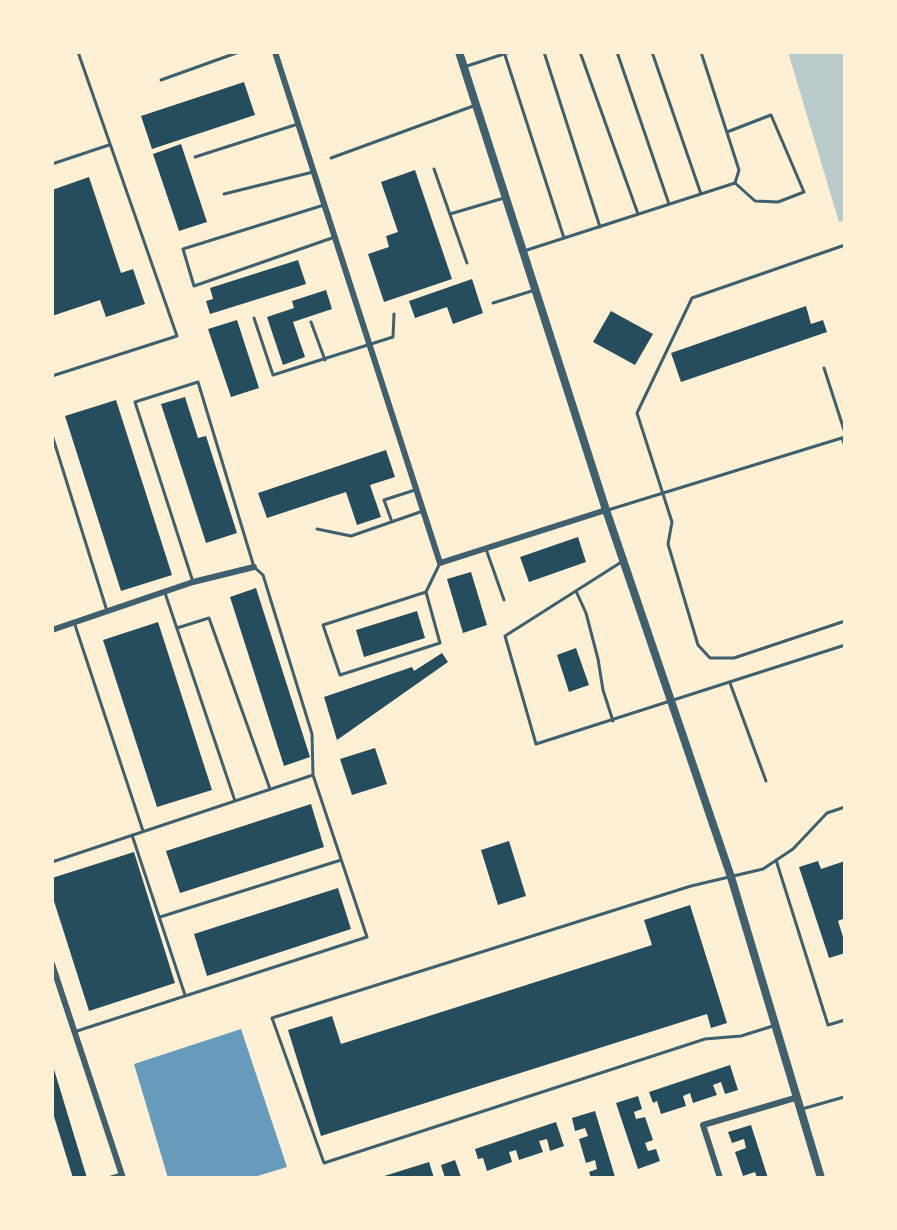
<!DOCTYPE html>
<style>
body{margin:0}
#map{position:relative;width:897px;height:1230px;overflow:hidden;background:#fdf0d5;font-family:"Crimson Pro",serif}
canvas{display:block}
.frame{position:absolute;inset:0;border:54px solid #fdf0d5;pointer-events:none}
</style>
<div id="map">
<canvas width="897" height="1230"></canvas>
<div class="frame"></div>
</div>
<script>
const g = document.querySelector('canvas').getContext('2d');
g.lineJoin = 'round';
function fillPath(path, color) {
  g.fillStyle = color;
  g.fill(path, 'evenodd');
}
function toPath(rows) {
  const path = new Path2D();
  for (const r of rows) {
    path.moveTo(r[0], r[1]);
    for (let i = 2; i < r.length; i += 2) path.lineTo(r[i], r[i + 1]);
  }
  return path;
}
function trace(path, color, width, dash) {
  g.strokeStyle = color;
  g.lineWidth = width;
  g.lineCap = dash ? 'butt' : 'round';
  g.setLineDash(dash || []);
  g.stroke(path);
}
const green = toPath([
 [788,52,845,52,845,220,839,222]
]);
const water = toPath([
 [241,1029,287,1167,251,1178,168,1178,134,1064]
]);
const building = toPath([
 [244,82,255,115,152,149,141,116],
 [181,144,207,222,179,231,153,154],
 [415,170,452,279,384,302,368,254,389,247,386,236,398,232,381,182],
 [89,177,121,273,133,269,145,304,106,317,100,300,52,316,52,190],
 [298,260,306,284,210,314,206,301,213,299,210,288],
 [472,279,483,313,453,324,447,307,415,318,409,301],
 [326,290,332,309,293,322,305,357,283,365,267,317,294,308,292,301],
 [806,306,811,324,823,320,827,332,681,382,671,353],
 [611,311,653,334,635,365,593,342],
 [237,320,259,388,231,397,208,329],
 [185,397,198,438,206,436,237,533,206,543,161,404],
 [116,400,172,575,121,591,65,416],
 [386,450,395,477,370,485,381,517,357,525,346,492,267,518,258,493],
 [578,537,586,562,529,582,520,557],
 [471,572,487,625,463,633,447,579],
 [256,588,310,757,284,766,230,597],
 [417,611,425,638,364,657,356,630],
 [158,622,212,790,157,807,103,640],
 [576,648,589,685,569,692,557,655],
 [442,653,448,662,337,740,324,697,412,667,414,671],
 [375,748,387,784,352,795,340,759],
 [311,804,324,847,180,893,166,851],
 [509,841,526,896,498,905,481,850],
 [134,852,175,983,89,1011,52,895,52,878],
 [818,861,821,869,845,861,845,918,838,921,845,943,845,953,829,958,799,867],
 [338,888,351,929,207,976,194,934],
 [690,905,727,1023,711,1028,707,1014,321,1136,288,1030,332,1016,341,1044,652,945,644,920],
 [730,1065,738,1090,725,1094,721,1082,713,1085,717,1095,693,1103,690,1093,683,1096,686,1106,661,1114,657,1101,653,1103,649,1092],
 [53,1066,87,1178,73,1178,52,1110],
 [638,1096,642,1109,634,1112,636,1119,645,1117,653,1140,645,1143,648,1151,656,1149,660,1161,638,1169,616,1103],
 [595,1111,615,1177,612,1178,591,1178,589,1172,597,1169,595,1160,586,1163,579,1139,588,1136,585,1128,575,1131,572,1118],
 [556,1122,564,1146,550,1151,547,1139,539,1141,543,1152,519,1160,516,1150,509,1152,512,1162,487,1171,483,1158,478,1159,475,1149],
 [751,1125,768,1178,757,1178,755,1172,743,1176,735,1152,746,1148,744,1139,732,1143,728,1132],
 [455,1160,461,1177,445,1178,441,1165],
 [429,1162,434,1178,381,1178,381,1177]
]);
const service = toPath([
 [504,52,564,238],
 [544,52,600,227],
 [580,52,638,214],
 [617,52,669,204],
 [652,52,701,194],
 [464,67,510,52],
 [161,80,239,52],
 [727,132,771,115,804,192,778,202,755,201,735,183],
 [195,157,298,124],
 [331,158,476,105],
 [52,164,109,145],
 [434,169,467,263],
 [224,194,313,172],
 [324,205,183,249,194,286,332,238],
 [450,214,504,198],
 [845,245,692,298,637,413,672,522,668,544,698,645,710,658,734,658,845,621],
 [527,250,735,183,739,170,701,52],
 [493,303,535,290],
 [254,318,273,375,393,337,394,314],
 [311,322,325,360],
 [845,361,845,362],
 [824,368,845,433],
 [52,376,177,336,78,52],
 [52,435,107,611],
 [842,438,845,446],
 [608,510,845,437],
 [392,522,384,500,415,490],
 [317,529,351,536,423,511],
 [486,549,504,600],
 [623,561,505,636,536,744,845,645],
 [576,591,586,613,598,659,603,690,613,721],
 [426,592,323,625,340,675,440,643,426,592,440,563],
 [165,593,235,801],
 [74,622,143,831],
 [177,628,209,618,270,789],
 [52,667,52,695],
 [730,683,766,781],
 [132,835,185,995],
 [776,860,828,1025,845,1020],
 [52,862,313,775],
 [160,917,341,860],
 [773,1026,741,1036,705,1039,324,1163,272,1018,691,886,763,869,793,849,827,813,845,807],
 [77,1031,367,937,313,775,312,734,263,575,254,567,198,382,135,402,193,582],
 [802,1109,844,1097,845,1101],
 [52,1176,53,1178],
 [108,1178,121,1174]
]);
const minor = toPath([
 [275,52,440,563,606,510],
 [52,630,193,582,254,567],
 [52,964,123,1178],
 [720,1178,703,1125,795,1098]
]);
const tertiary = toPath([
 [459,52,606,510,731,877,821,1178]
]);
fillPath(green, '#b9caca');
fillPath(water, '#669bbc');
fillPath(building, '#264d5e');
trace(service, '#3f606c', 3);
trace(minor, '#3f606c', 6);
trace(tertiary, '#3f606c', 8);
</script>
